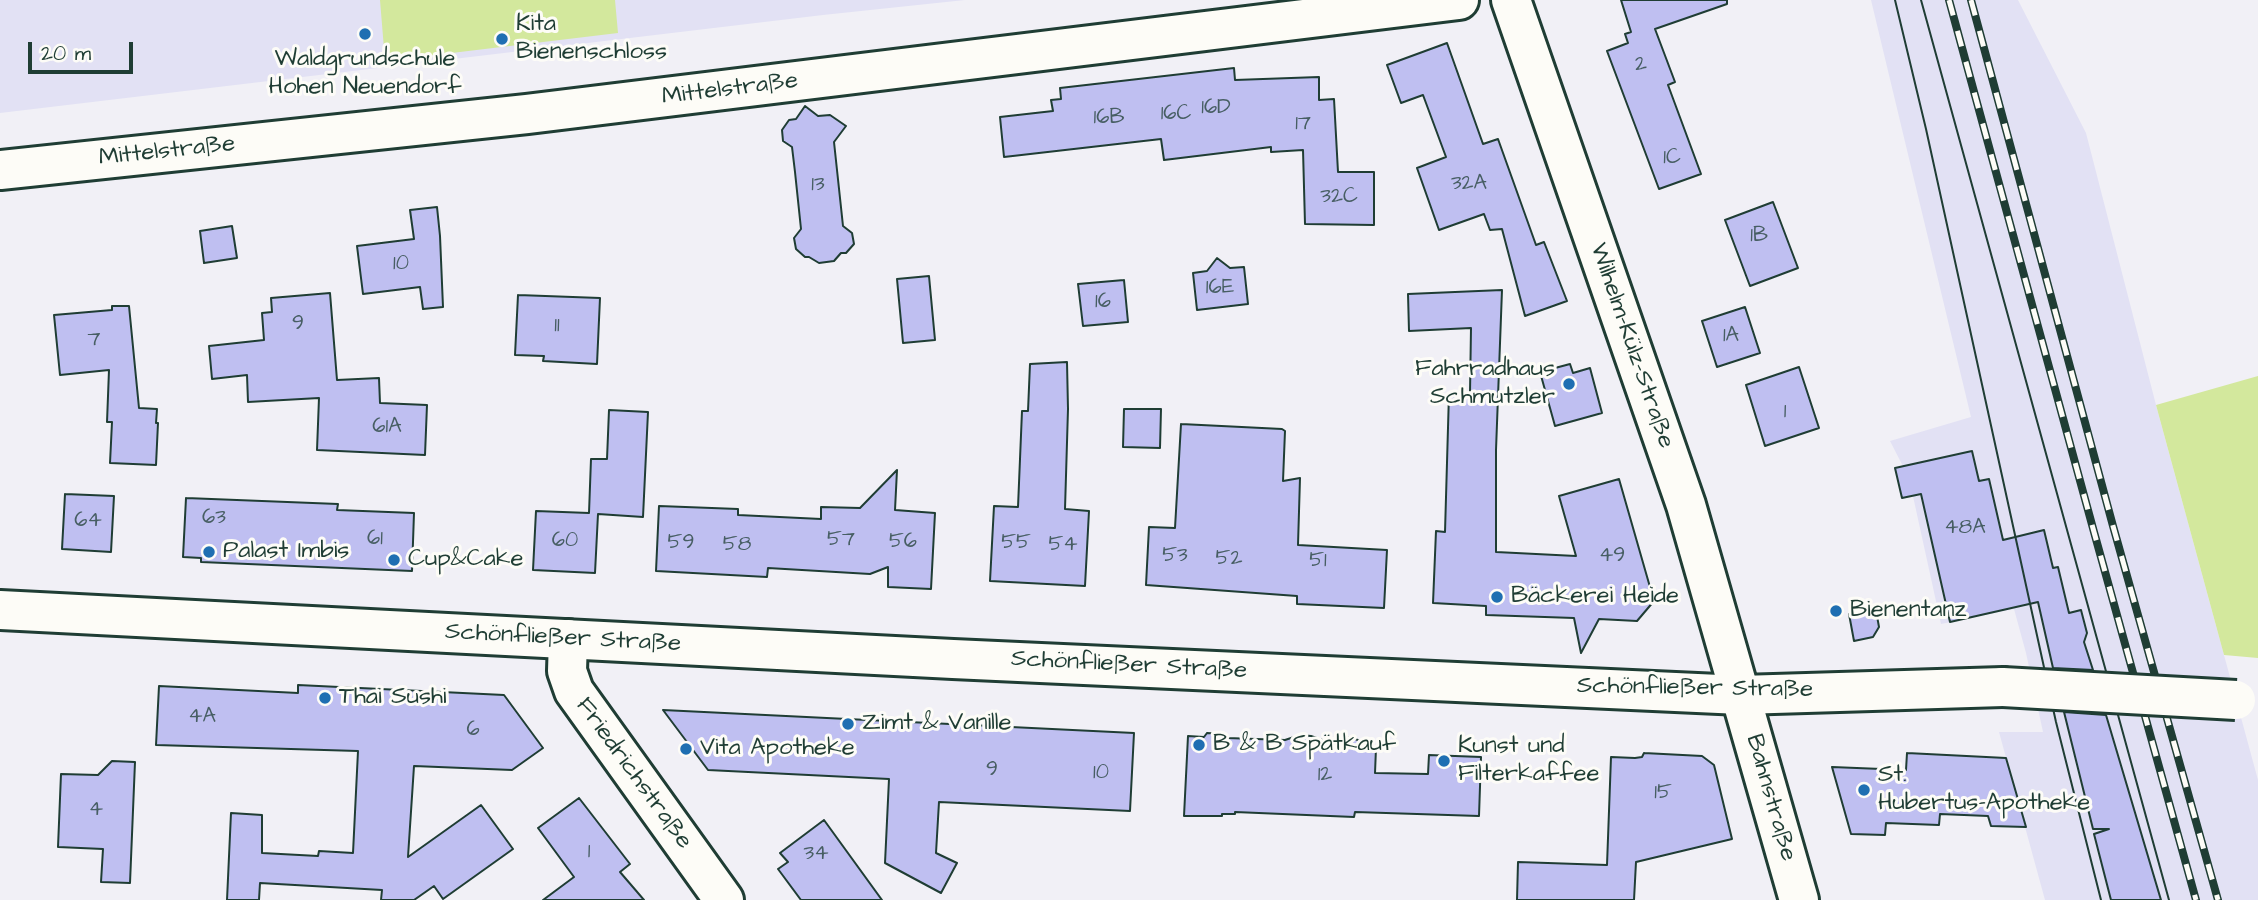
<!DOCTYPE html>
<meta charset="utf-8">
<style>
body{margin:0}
#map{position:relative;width:2258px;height:900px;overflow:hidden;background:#f1f0f6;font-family:"Architects Daughter",sans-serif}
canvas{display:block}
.scale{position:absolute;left:28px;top:42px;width:105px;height:32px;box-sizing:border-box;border:4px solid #1f3d34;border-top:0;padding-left:9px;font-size:21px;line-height:24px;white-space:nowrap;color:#1f3d34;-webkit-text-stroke:5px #fdfcf7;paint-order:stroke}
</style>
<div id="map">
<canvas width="2258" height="900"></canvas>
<div class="scale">20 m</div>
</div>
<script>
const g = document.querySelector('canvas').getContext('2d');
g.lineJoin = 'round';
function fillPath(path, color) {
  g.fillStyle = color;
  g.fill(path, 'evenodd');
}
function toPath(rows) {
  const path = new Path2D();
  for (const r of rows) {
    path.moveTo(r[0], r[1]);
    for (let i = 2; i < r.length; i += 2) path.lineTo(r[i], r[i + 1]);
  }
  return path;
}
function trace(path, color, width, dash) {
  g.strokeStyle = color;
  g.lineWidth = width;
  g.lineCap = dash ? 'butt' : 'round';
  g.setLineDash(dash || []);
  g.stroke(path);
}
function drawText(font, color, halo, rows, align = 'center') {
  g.font = font + ' "Architects Daughter",sans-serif';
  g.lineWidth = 6;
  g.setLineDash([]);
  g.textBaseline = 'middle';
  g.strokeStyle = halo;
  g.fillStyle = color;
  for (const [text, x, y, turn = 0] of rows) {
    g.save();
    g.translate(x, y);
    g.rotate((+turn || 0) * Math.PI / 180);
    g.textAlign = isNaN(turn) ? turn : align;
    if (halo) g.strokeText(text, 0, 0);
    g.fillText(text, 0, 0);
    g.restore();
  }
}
const built = toPath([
 [0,0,965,0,823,15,0,113],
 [1871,0,2018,0,2086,133,2156,405,2258,780,2258,900,2045,900,1999,732,2043,732,2026,653,2014,609,1941,624,1909,478,1890,441,1971,417]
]);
const green = toPath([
 [380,0,615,0,618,33,385,61],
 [2258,376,2258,658,2224,655,2156,405]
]);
const building = toPath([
 [1621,0,1727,0,1727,4,1655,29,1675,82,1668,85,1701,174,1659,189,1607,51,1628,43,1625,34,1631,32,1621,0],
 [1447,43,1483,144,1498,139,1536,245,1544,242,1567,301,1525,316,1502,229,1490,230,1484,214,1439,230,1417,168,1446,157,1423,95,1401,103,1387,65,1447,43],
 [1234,68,1235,80,1319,77,1319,100,1334,99,1338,172,1374,172,1374,225,1305,224,1303,150,1271,152,1271,147,1164,160,1161,139,1004,157,1000,117,1053,111,1051,100,1061,99,1060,88,1234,68],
 [805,106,818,116,830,115,846,126,834,142,843,226,852,233,854,244,846,253,841,253,834,261,819,263,809,257,805,257,796,249,794,238,801,229,795,172,792,147,783,141,782,130,789,120,796,119,805,106],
 [1773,202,1798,268,1750,286,1725,220,1773,202],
 [437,207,440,236,443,307,423,309,420,287,363,294,357,246,414,239,410,210,437,207],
 [232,226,237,258,204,263,200,231,232,226],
 [1217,258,1230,268,1244,267,1248,304,1197,310,1193,273,1207,271,1217,258],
 [929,276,935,340,903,343,897,279,929,276],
 [1124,280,1128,322,1083,326,1078,284,1124,280],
 [1502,290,1496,450,1496,552,1576,556,1559,496,1619,479,1654,601,1637,621,1599,619,1581,653,1574,618,1486,615,1486,606,1433,603,1436,531,1445,532,1449,393,1470,393,1471,328,1409,331,1408,294,1502,290],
 [330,293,337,380,379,378,380,403,427,405,425,455,317,450,319,398,248,402,247,375,212,379,209,346,264,340,262,313,272,312,271,298,330,293],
 [518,295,600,298,597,364,543,361,544,356,515,355,518,295],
 [112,306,129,306,139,408,157,409,156,423,158,423,156,465,110,463,112,422,107,422,109,370,60,375,54,315,112,310,112,306],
 [1745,307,1760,353,1717,367,1702,321,1745,307],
 [1067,362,1068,409,1065,509,1089,511,1085,586,990,581,994,506,1018,507,1022,411,1028,411,1030,364,1067,362],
 [1570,364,1573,373,1590,368,1602,413,1555,426,1540,372,1570,364],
 [1799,367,1819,428,1765,446,1746,385,1799,367],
 [1124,409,1161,409,1160,448,1123,447,1124,409],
 [609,410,648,412,643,517,598,514,595,573,533,570,536,511,589,513,591,459,607,459,609,410],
 [1181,424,1282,429,1285,431,1283,481,1300,478,1298,545,1387,550,1384,608,1297,604,1297,596,1146,585,1149,527,1175,528,1181,424],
 [1972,451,1979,481,1989,479,2003,540,2044,530,2053,568,2058,567,2069,613,2081,610,2087,633,2084,642,2093,670,2053,668,2038,602,1950,622,1921,494,1902,498,1895,468,1972,451],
 [897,470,895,510,935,513,931,589,888,587,888,567,870,574,768,568,767,577,656,571,659,506,738,509,738,515,821,519,821,507,860,508,897,470],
 [65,494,114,496,111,552,62,549,65,494],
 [186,498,338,504,337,510,414,513,412,571,201,562,201,558,183,557,186,498],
 [1867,610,1877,616,1879,627,1873,637,1854,641,1849,614,1867,610],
 [298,685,504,695,543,748,512,770,414,766,408,857,481,805,513,849,443,899,434,886,414,900,381,900,382,890,260,883,259,900,227,900,231,813,262,815,262,853,318,856,319,851,353,853,358,751,156,745,159,686,298,693,298,685],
 [663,710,1134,733,1130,811,939,802,936,853,957,863,941,893,885,863,889,779,708,770,663,710],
 [2064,712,2106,715,2161,900,2111,900,2094,834,2109,829,2093,829,2064,712],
 [1207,733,1224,734,1227,738,1285,740,1300,735,1311,736,1328,742,1342,737,1353,738,1376,748,1375,773,1428,774,1429,755,1481,757,1479,816,1355,812,1354,817,1235,812,1235,814,1222,814,1222,816,1184,816,1188,736,1204,737,1207,733],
 [1644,753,1702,756,1714,765,1732,839,1636,862,1634,900,1517,900,1518,862,1607,865,1611,757,1635,758,1642,757,1644,753],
 [1907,753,2006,758,2026,827,1991,826,1988,816,1940,814,1939,825,1886,823,1885,835,1851,834,1832,767,1906,770,1907,753],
 [112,761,135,762,130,883,101,882,103,849,58,847,61,774,98,775,112,761],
 [579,798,630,864,620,872,644,900,543,900,574,877,538,828,579,798],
 [824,820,882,900,801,900,778,869,788,862,780,853,824,820]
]);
const street = toPath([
 [1511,0,1686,505,1799,900],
 [0,170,527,114,1459,0],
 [568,639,567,671,574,691,724,900]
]);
const secondary = toPath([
 [0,610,953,659,1741,695,2003,687]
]);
const tram = toPath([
 [1895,0,1926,129,2056,722,2101,900],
 [1921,0,2169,900]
]);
const rail = toPath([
 [1949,0,2094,532,2196,900],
 [1971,0,2113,526,2218,900]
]);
const secondaryBridge = toPath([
 [2003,687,2236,700]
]);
const markers = [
 [365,34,7,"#1f6fb2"],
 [502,39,7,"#1f6fb2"],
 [1569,384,7,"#1f6fb2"],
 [209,552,7,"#1f6fb2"],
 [394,560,7,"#1f6fb2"],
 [1497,597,7,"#1f6fb2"],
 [1836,611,7,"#1f6fb2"],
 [325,698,7,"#1f6fb2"],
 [848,724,7,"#1f6fb2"],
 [1199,745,7,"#1f6fb2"],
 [686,749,7,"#1f6fb2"],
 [1444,761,7,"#1f6fb2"],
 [1864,790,7,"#1f6fb2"]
];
const numberNames = [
 ["2",1641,66],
 ["16D",1216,109],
 ["16C",1176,115],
 ["16B",1109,119],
 ["17",1303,125],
 ["1C",1672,159],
 ["32A",1469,185],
 ["13",818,186],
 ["32C",1339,198],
 ["1B",1759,237],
 ["10",401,265],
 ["16E",1220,289],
 ["16",1103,303],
 ["9",298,325],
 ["11",557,327],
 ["1A",1731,337],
 ["7",94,341],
 ["1",1785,413],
 ["61A",387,428],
 ["63",214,519],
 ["64",88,522],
 ["48A",1965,529],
 ["61",375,540],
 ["57",841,541],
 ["60",565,542],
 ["56",903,543],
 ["59",681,544],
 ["55",1016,544],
 ["58",737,546],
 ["54",1063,546],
 ["53",1175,557],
 ["49",1612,557],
 ["52",1229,560],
 ["51",1318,562],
 ["4A",202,718],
 ["6",473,731],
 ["9",992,771],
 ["10",1101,774],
 ["12",1325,776],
 ["15",1663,794],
 ["4",96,811],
 ["1",589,853],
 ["34",816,855]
];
const poiNames = [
 ["Kita",516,25],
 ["Bienenschloss",516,53],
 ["Waldgrundschule",365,60,"center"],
 ["Hohen Neuendorf",365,88,"center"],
 ["Fahrradhaus",1555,370,"right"],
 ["Schmutzler",1555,398,"right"],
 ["Palast Imbis",223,552],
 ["Cup&Cake",408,560],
 ["Bäckerei Heide",1511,597],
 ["Bienentanz",1850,611],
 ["Thai Sushi",339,698],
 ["Zimt & Vanille",862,724],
 ["B & B Spätkauf",1213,745],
 ["Kunst und",1458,747],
 ["Filterkaffee",1458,775],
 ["Vita Apotheke",700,749],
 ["St.",1878,776],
 ["Hubertus-Apotheke",1878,804]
];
const streetNames = [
 ["Mittelstraße",730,90,-7],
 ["Mittelstraße",167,152,-6],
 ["Wilhelm-Külz-Straße",1631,346,71],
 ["Schönfließer Straße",563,639,3],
 ["Schönfließer Straße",1129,666,3],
 ["Schönfließer Straße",1695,689,1],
 ["Friedrichstraße",633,774,54],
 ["Bahnstraße",1770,798,74]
];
fillPath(built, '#e2e1f4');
fillPath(green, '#d3e89d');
fillPath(building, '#bfbff1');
trace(building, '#1f3d34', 2);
trace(street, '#1f3d34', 44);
trace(secondary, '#1f3d34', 44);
trace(street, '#fdfcf7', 38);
trace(secondary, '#fdfcf7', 38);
trace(tram, '#1f3d34', 2);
trace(rail, '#1f3d34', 8);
trace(rail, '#fdfcf7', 5, [16]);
trace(secondaryBridge, '#1f3d34', 44, []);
trace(secondaryBridge, '#fdfcf7', 38);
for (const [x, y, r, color] of markers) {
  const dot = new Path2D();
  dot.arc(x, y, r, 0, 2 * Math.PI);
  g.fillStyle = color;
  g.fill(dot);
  trace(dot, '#fdfcf7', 2.5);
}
drawText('21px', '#475e63', null, numberNames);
drawText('24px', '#1f3d34', '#fdfcf7', poiNames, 'left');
drawText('24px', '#1f3d34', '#fdfcf7', streetNames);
</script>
